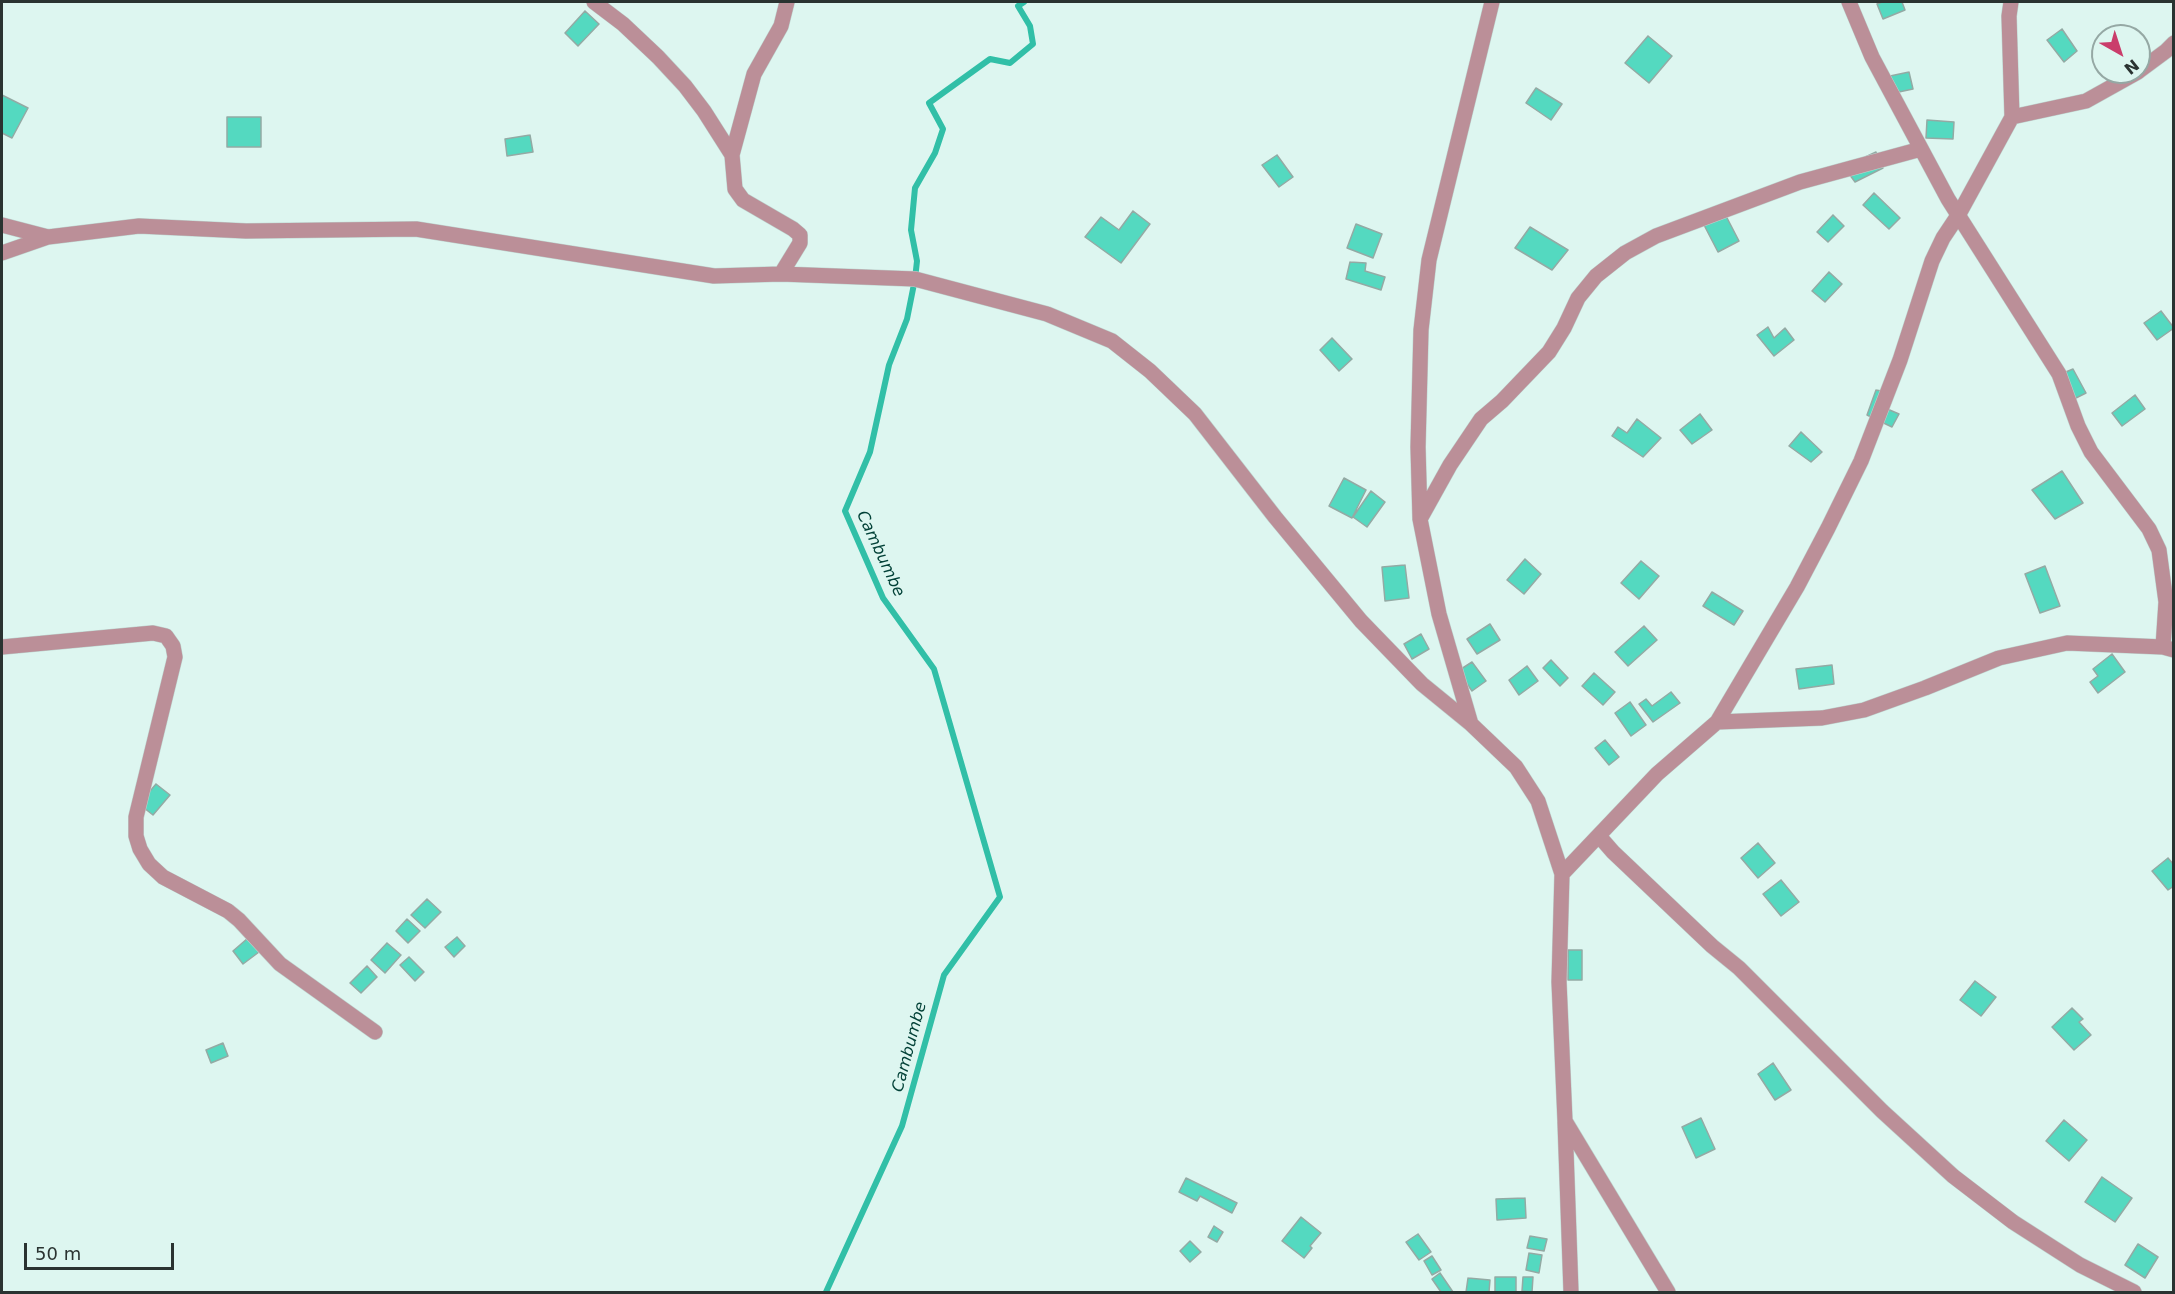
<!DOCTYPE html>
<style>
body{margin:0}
#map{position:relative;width:2175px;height:1294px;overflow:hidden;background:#ddf6f0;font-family:"DejaVu Sans",sans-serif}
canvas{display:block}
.frame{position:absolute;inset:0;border:3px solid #2a3331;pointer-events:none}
.north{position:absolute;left:2091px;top:24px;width:60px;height:60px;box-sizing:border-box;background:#ddf6f0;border:2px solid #95a8a4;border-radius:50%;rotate:141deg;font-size:16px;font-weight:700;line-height:24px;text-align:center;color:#2a3331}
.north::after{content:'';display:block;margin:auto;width:21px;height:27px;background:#ca3d6b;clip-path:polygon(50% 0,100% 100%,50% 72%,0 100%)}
.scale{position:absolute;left:24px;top:1243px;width:150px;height:27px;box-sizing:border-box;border:3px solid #2a3331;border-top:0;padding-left:8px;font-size:18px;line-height:21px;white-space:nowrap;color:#2a3331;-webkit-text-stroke:4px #ddf6f0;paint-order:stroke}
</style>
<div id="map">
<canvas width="2175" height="1294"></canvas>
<div class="frame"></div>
<div class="north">N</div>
<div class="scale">50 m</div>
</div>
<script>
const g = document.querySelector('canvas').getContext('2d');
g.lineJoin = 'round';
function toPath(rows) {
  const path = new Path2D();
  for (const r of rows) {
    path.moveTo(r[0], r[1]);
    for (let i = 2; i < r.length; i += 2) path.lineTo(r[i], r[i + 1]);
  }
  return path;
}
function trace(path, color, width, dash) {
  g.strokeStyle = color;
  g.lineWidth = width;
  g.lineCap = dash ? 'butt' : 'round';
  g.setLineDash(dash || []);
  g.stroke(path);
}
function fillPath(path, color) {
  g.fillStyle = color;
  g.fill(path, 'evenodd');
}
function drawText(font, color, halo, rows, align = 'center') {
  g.font = font + ' "DejaVu Sans",sans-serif';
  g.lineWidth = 4.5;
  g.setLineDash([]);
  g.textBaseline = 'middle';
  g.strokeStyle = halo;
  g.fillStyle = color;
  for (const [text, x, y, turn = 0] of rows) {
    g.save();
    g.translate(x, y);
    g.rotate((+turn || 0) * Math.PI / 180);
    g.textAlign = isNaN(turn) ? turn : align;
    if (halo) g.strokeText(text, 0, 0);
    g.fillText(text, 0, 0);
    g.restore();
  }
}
const stream = toPath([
 [826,1292,902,1126,944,975,1000,897,934,669,883,598,845,511,870,452,889,365,907,319,915,279,917,261,911,230,915,188,935,153,943,129,929,103,990,59,1010,63,1033,44,1030,26,1018,6,1024,2]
]);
const building = toPath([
 [1882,2,1902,2,1905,10,1883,19,1877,4,1882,2],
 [585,11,599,24,578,46,565,33,585,11],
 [2062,29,2077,51,2064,62,2047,40,2062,29],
 [1648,36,1672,56,1649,83,1625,63,1648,36],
 [2139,37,2152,57,2139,65,2139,37],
 [1909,72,1913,89,1894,93,1890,76,1909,72],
 [1536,88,1562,104,1551,120,1526,103,1536,88],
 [2,95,28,108,12,138,2,133,2,95],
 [227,117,261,117,261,147,227,147,227,117],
 [1927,120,1954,122,1953,139,1926,138,1927,120],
 [530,135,533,152,507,156,505,139,530,135],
 [1876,152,1883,168,1855,182,1844,167,1876,152],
 [1277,155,1293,177,1279,187,1262,165,1277,155],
 [1874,193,1900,218,1889,229,1863,205,1874,193],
 [1133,211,1150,224,1121,263,1085,237,1101,217,1119,230,1133,211],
 [1725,214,1739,241,1718,252,1704,225,1725,214],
 [1833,215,1844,226,1828,242,1817,232,1833,215],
 [1356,224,1382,234,1373,258,1347,248,1356,224],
 [1530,227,1568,250,1552,270,1515,248,1530,227],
 [1350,262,1366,263,1365,271,1385,277,1381,290,1346,279,1350,262],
 [1829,272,1842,284,1825,302,1812,291,1829,272],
 [2161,311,2174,328,2157,340,2144,323,2161,311],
 [1768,327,1774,338,1785,328,1794,340,1774,356,1757,335,1768,327],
 [1332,338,1352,359,1339,371,1320,350,1332,338],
 [2073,369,2086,393,2074,399,2061,374,2073,369],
 [1876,390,1892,393,1885,408,1899,414,1892,427,1867,415,1876,390],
 [2135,395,2145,409,2122,426,2112,413,2135,395],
 [1700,414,1712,430,1692,444,1680,430,1700,414],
 [1637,419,1661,438,1643,457,1612,436,1618,427,1627,433,1637,419],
 [1801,432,1822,452,1811,462,1789,446,1801,432],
 [2062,471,2083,503,2055,519,2032,490,2062,471],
 [1344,478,1366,490,1352,518,1329,506,1344,478],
 [1371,491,1385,502,1367,527,1353,517,1371,491],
 [1525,559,1541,574,1524,594,1507,580,1525,559],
 [1641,561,1659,576,1639,599,1621,583,1641,561],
 [1405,565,1409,598,1385,601,1382,567,1405,565],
 [2045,566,2060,606,2040,613,2025,574,2045,566],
 [1712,592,1743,611,1734,625,1703,606,1712,592],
 [1490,624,1500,640,1477,654,1467,639,1490,624],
 [1644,626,1657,640,1628,666,1615,652,1644,626],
 [1421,634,1429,649,1412,659,1404,644,1421,634],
 [2112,654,2125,672,2098,693,2090,682,2098,676,2093,669,2112,654],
 [1551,660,1568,678,1560,686,1543,668,1551,660],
 [1472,662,1486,681,1472,691,1458,671,1472,662],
 [1832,665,1834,684,1799,689,1796,669,1832,665],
 [1527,666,1538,681,1519,695,1509,680,1527,666],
 [1594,673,1615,692,1603,705,1582,686,1594,673],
 [1671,692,1680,703,1653,722,1639,704,1646,699,1652,706,1671,692],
 [1630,702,1646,725,1631,736,1615,713,1630,702],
 [1605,740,1619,757,1609,765,1595,748,1605,740],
 [156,784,170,795,153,815,139,804,156,784],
 [1758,843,1775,863,1758,878,1741,858,1758,843],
 [2168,858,2174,865,2174,886,2168,890,2152,871,2168,858],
 [1781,880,1799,902,1781,916,1763,894,1781,880],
 [427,899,441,912,425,928,411,915,427,899],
 [407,919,420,931,408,943,396,931,407,919],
 [457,937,465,946,454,957,445,947,457,937],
 [248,938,259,952,243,964,233,951,248,938],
 [387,943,401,955,385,973,371,960,387,943],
 [1568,950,1582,950,1582,980,1568,980,1568,950],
 [409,957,424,972,415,981,400,965,409,957],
 [367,966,377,977,361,993,350,983,367,966],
 [1975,981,1996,997,1981,1016,1960,1000,1975,981],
 [2072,1008,2083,1019,2079,1022,2091,1035,2074,1050,2052,1027,2072,1008],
 [223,1043,228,1056,211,1063,206,1050,223,1043],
 [1773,1063,1791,1090,1775,1100,1758,1074,1773,1063],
 [1701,1118,1715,1149,1696,1158,1682,1127,1701,1118],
 [2064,1120,2087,1140,2069,1161,2046,1141,2064,1120],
 [2102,1177,2132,1198,2115,1222,2085,1202,2102,1177],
 [1186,1178,1237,1203,1232,1213,1200,1196,1197,1201,1179,1192,1186,1178],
 [1525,1198,1526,1218,1497,1220,1496,1199,1525,1198],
 [1301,1217,1321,1233,1310,1246,1312,1248,1304,1258,1282,1241,1301,1217],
 [1214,1226,1223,1232,1217,1242,1208,1237,1214,1226],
 [1418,1234,1431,1252,1419,1260,1406,1242,1418,1234],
 [1530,1236,1547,1239,1544,1251,1527,1248,1530,1236],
 [1190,1241,1201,1252,1190,1262,1180,1251,1190,1241],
 [2138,1244,2158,1257,2145,1278,2125,1265,2138,1244],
 [1529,1253,1542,1255,1539,1273,1526,1270,1529,1253],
 [1432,1256,1441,1270,1432,1275,1424,1261,1432,1256],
 [1440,1273,1453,1292,1441,1292,1432,1279,1440,1273],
 [1495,1277,1516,1277,1516,1292,1495,1292,1495,1277],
 [1523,1277,1533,1277,1532,1292,1522,1291,1523,1277],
 [1468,1278,1490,1280,1489,1292,1466,1292,1468,1278]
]);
const minor = toPath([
 [594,2,623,24,658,57,685,86,704,111,732,155],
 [1849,2,1872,57,1948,199,2059,374,2078,426,2091,452,2149,529,2159,550,2166,602,2163,647],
 [2139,71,2166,51,2174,43],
 [2012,117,2086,101,2138,72],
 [2,225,48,237],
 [2,253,48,237,139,226,246,231,416,229,714,276,781,274,915,279,1047,314,1112,341,1150,371,1195,414,1275,517,1361,621,1422,684,1471,724,1516,767,1538,801,1562,874,1559,982,1565,1121,1668,1292],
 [781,274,800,243,800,235,793,229,743,200,735,189,732,155,754,74,781,26,787,2],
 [1420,519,1450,465,1481,419,1502,401,1549,352,1564,328,1578,298,1596,276,1625,253,1656,236,1800,182,1921,149],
 [2,647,153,633,166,636,173,646,175,657,136,817,136,836,140,849,149,864,163,877,228,911,239,920,280,964,375,1032],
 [1717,722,1822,718,1864,710,1925,688,1999,658,2067,643,2163,647,2174,650],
 [1471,724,1439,614,1420,519,1418,447,1421,330,1429,260,1492,2],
 [1599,836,1613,852,1712,946,1739,968,1882,1111,1953,1176,2013,1222,2080,1265,2134,1292],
 [1562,874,1657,774,1717,722,1797,587,1828,528,1861,461,1900,360,1932,261,1943,238,1959,214,2012,117,2009,16,2011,2],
 [1565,1122,1571,1292]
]);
const waterNames = [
 ["Cambumbe",880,554,65],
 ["Cambumbe",910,1047,-75]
];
trace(stream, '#31bfa7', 6);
fillPath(building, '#54d9c0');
trace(building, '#93aaa4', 1.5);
trace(minor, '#bdd3ce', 16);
trace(minor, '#bb8f98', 15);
drawText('italic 16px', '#034238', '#ddf6f0', waterNames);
</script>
